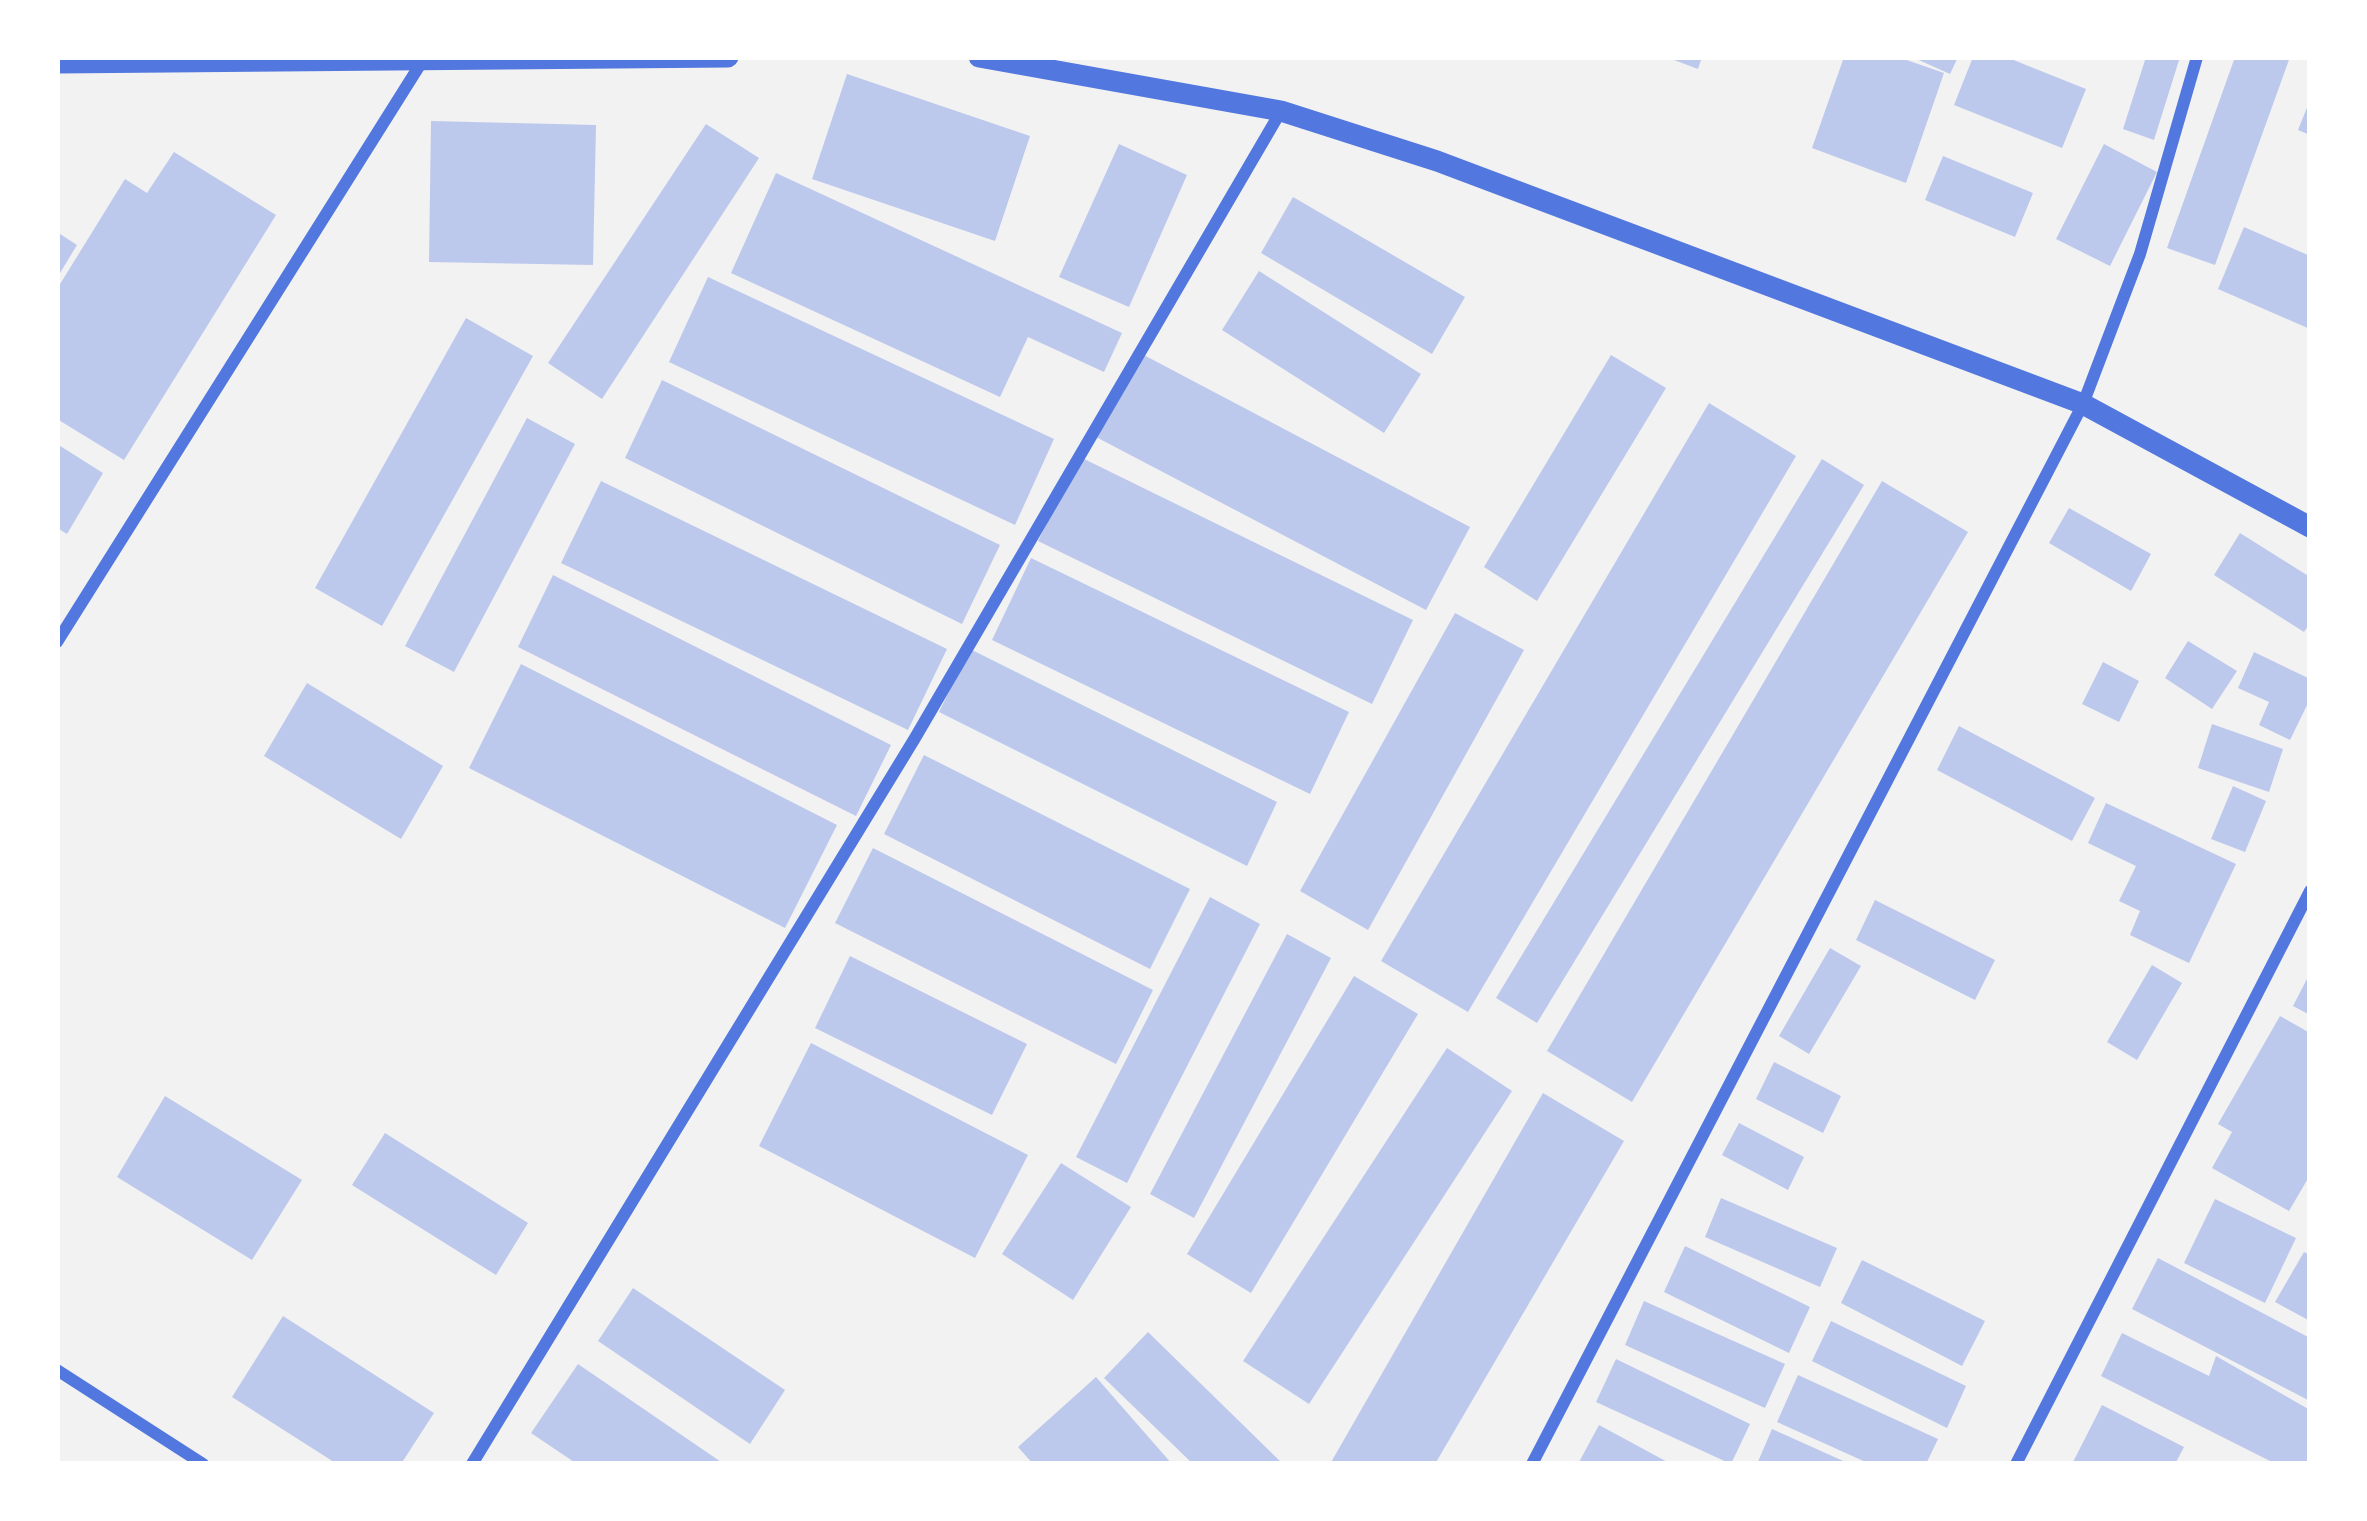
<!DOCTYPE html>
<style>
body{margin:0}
#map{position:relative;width:2367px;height:1521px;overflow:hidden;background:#f2f2f2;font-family:"Golos Text",sans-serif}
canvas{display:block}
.frame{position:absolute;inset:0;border:60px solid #fff;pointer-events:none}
</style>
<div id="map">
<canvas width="2367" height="1521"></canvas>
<div class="frame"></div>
</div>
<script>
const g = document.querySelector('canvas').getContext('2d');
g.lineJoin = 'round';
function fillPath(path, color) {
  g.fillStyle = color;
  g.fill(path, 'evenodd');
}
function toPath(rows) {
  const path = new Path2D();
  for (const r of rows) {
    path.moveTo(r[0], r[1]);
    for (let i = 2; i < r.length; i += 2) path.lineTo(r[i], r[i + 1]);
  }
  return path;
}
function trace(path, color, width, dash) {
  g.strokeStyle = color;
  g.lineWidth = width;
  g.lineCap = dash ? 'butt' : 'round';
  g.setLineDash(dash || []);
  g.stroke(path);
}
const building = toPath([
 [1666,57,1702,57,1698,69],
 [1844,57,1898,57,1944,73,1906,183,1812,148],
 [1912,57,1958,57,1950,74],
 [1973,57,2006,57,2086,89,2062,148,1954,105],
 [2146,57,2180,57,2154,140,2123,129],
 [2235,57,2290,57,2215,265,2167,248],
 [847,74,1030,136,995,241,812,179],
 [2310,100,2310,135,2298,130],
 [431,121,596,125,593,265,429,262],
 [706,124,759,158,602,399,548,363],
 [1119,144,1187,175,1129,307,1059,277],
 [2104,144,2157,172,2110,266,2056,239],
 [174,152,276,215,124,460,57,419,57,289,125,179,147,193],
 [1943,156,2033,193,2015,237,1925,200],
 [776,173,1122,333,1104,372,1028,337,1000,397,731,273],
 [1293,197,1465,297,1432,354,1261,253],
 [2244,227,2310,256,2310,329,2218,289],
 [57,232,77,245,57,278],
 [1259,271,1421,374,1384,433,1222,330],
 [708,277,1054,439,1015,525,669,362],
 [466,318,533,356,382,626,315,588],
 [1140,353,1470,527,1426,610,1096,437],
 [1611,355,1666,388,1537,601,1484,567],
 [662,380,1000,545,962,624,625,458],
 [1709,403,1796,456,1468,1012,1381,961],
 [527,418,575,444,454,672,405,646],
 [57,444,103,473,67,534,57,528],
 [1080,457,1413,620,1372,704,1038,541],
 [1822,459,1864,485,1537,1023,1496,998],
 [601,481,947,649,908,730,561,563],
 [1882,481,1968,532,1632,1102,1547,1051],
 [2069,508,2151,554,2131,591,2049,543],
 [2240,533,2310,577,2310,623,2304,632,2214,575],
 [1031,558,1349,712,1310,794,992,640],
 [553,575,891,745,856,816,518,647],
 [1455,613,1524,650,1368,930,1300,891],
 [2188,641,2237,671,2212,709,2165,678],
 [970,649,1277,802,1247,866,939,712],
 [2254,652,2310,679,2310,699,2290,740,2259,725,2269,702,2238,688],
 [2103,662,2139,681,2119,722,2082,704],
 [521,664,837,825,785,928,469,768],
 [307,683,443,766,401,839,264,756],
 [2212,724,2283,749,2269,792,2198,768],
 [1959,726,2095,798,2072,841,1937,770],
 [924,755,1190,889,1150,969,884,834],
 [2233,786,2266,801,2245,852,2211,839],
 [2106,803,2236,864,2189,963,2130,935,2140,911,2119,901,2136,866,2088,843],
 [873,848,1153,990,1116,1064,835,923],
 [1210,897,1260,924,1127,1183,1076,1157],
 [1875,900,1995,960,1975,1000,1856,940],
 [1287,934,1331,958,1194,1218,1150,1194],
 [1830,948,1861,966,1809,1054,1779,1036],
 [850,956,1027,1044,992,1115,815,1028],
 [2152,965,2182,983,2137,1060,2107,1042],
 [2310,973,2310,1015,2293,1006],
 [1354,976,1418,1014,1251,1293,1187,1254],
 [2280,1016,2310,1033,2310,1175,2289,1211,2212,1168,2232,1132,2218,1124],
 [811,1043,1028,1155,975,1258,759,1146],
 [1447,1048,1512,1091,1309,1404,1243,1361],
 [1774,1062,1841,1096,1823,1133,1756,1099],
 [1543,1093,1624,1141,1435,1464,1330,1464],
 [165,1096,302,1180,252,1260,117,1177],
 [1739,1123,1804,1157,1788,1190,1722,1155],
 [385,1133,528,1223,496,1275,352,1185],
 [1061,1163,1131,1207,1073,1300,1002,1254],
 [1721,1198,1837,1248,1820,1287,1705,1237],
 [2215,1199,2296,1238,2265,1303,2184,1263],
 [1685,1246,1810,1307,1789,1353,1664,1292],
 [2304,1252,2310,1255,2310,1321,2275,1302],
 [2158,1258,2310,1338,2310,1401,2132,1309],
 [1862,1260,1985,1321,1962,1366,1841,1303],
 [633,1288,785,1390,750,1444,598,1341],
 [1644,1301,1785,1364,1765,1408,1625,1345],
 [283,1316,434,1413,401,1464,337,1464,232,1397],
 [1831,1321,1966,1386,1947,1428,1812,1361],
 [1148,1332,1283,1464,1193,1464,1104,1378],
 [2122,1333,2209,1376,2216,1356,2310,1410,2310,1464,2276,1464,2101,1376],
 [1616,1359,1750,1424,1731,1464,1596,1402],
 [578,1364,724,1464,577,1464,531,1433],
 [1798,1375,1938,1439,1926,1464,1870,1464,1777,1422],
 [1096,1377,1172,1464,1033,1464,1018,1447],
 [2102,1405,2184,1447,2175,1464,2072,1464],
 [1599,1425,1671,1464,1578,1464],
 [1772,1429,1850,1464,1757,1464]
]);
const minor = toPath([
 [57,642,423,60],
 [57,1370,203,1464],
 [472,1464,915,738,1281,111],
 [1532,1464,2083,404,2140,254,2197,57],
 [2016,1464,2310,891]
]);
const tertiary = toPath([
 [979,57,1281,111,1437,161,2083,404,2310,527],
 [57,63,728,57]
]);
fillPath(building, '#bdc9ec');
trace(minor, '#5277de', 12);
trace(tertiary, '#5277de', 21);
</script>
